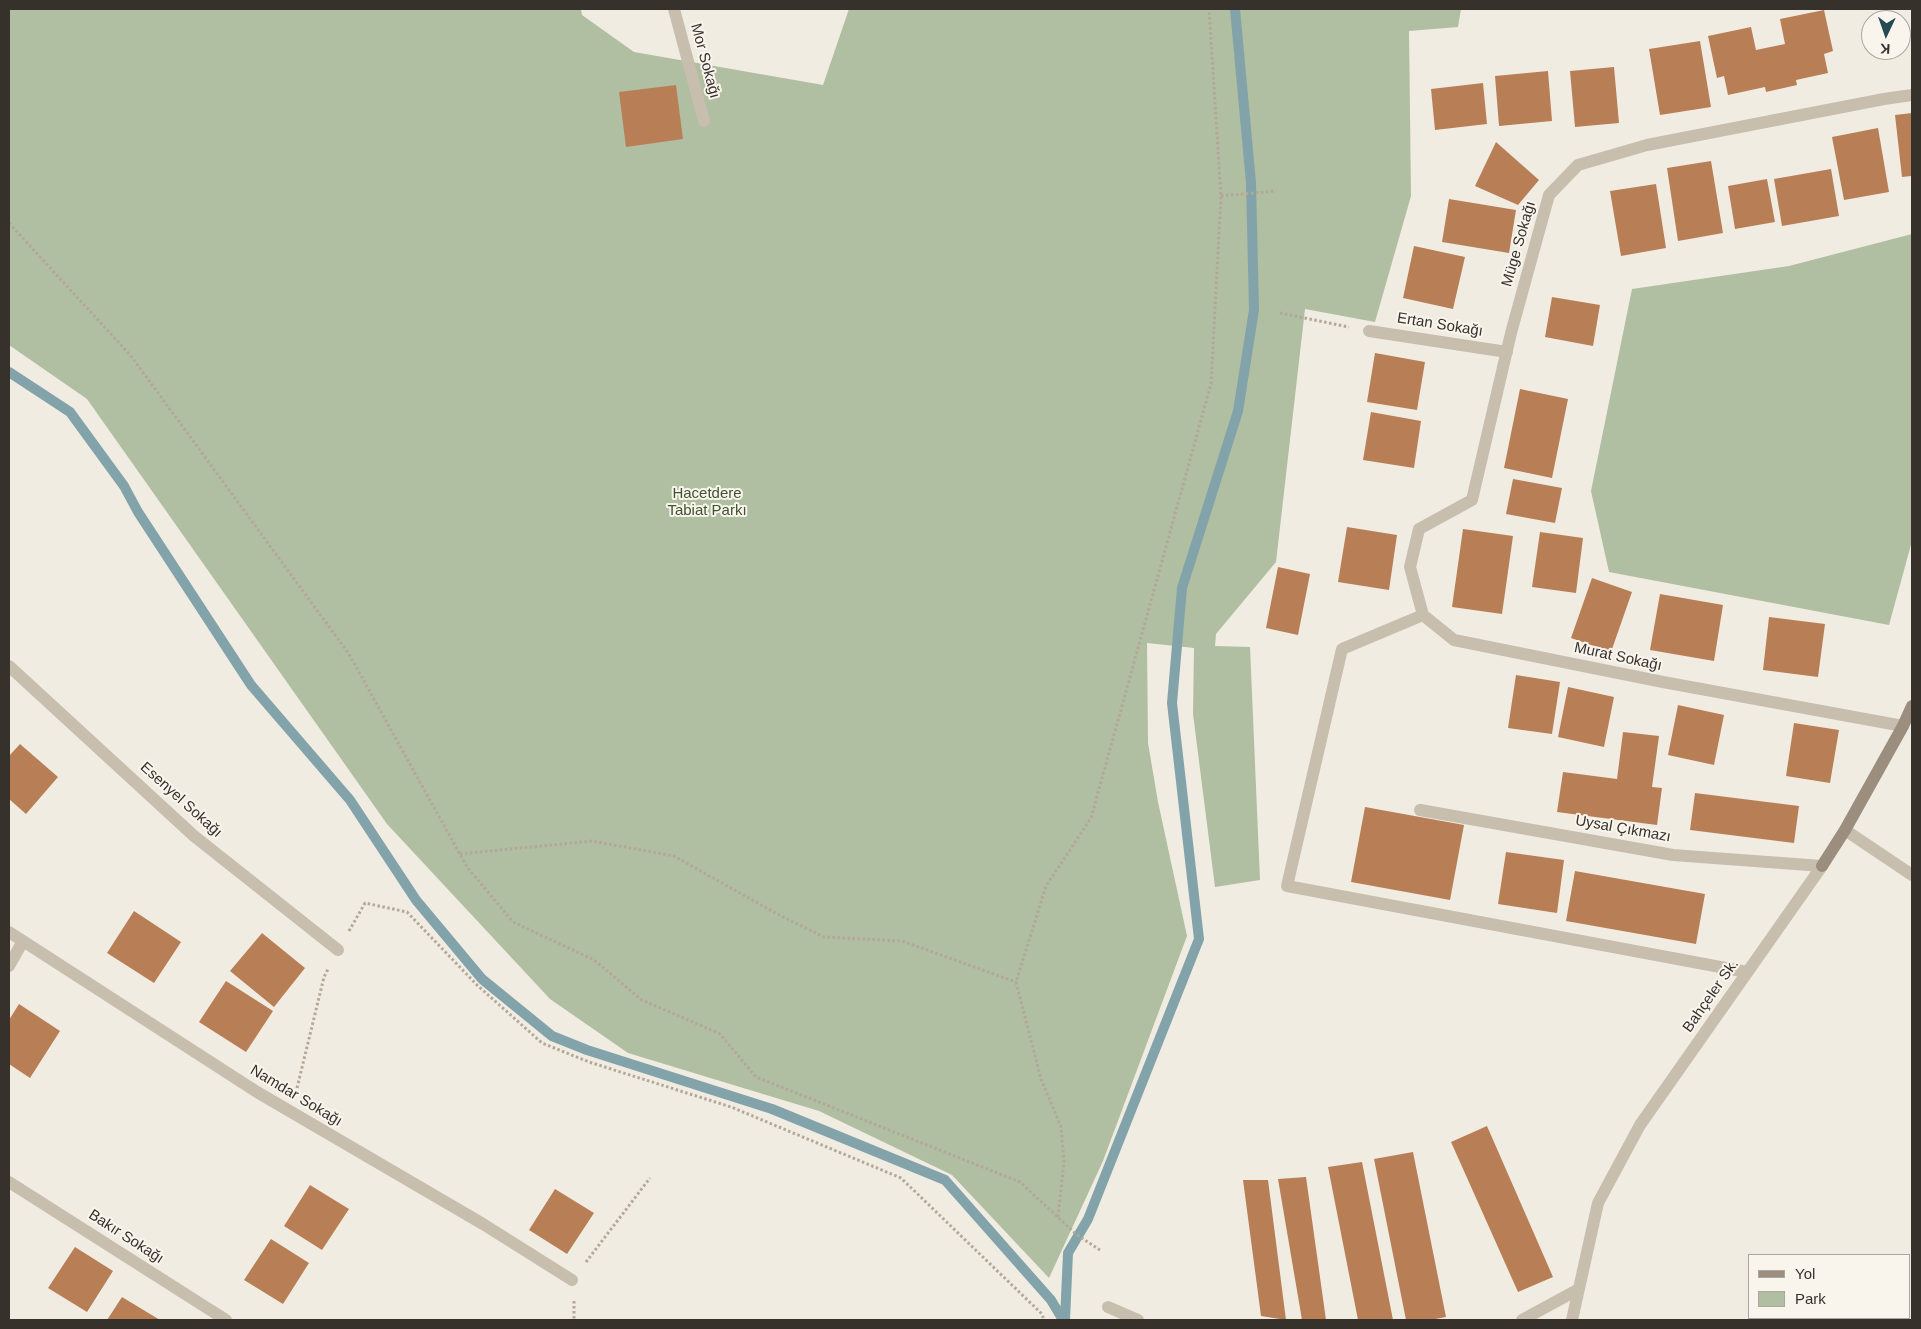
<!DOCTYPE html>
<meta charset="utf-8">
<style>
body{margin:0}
#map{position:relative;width:1921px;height:1329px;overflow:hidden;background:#f1ece1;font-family:Arial,sans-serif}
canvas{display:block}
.frame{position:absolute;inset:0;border:10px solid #37312b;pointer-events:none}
.legend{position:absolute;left:1748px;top:1254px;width:162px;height:65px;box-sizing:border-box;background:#f9f5ed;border:1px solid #aba79f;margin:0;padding:6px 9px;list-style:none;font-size:15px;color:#37312b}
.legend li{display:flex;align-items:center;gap:10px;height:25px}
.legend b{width:25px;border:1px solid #aba79f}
.north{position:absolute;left:1861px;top:10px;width:50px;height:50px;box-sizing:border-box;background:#f9f5ed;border:1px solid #aba79f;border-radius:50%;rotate:183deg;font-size:14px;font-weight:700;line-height:20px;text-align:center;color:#37312b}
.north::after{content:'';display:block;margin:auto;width:18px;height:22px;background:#254a54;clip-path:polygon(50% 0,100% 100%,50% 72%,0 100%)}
</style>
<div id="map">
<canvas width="1921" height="1329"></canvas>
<div class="frame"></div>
<ul class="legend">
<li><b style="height:6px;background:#9b8e7f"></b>Yol</li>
<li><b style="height:14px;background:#b0bea2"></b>Park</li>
</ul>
<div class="north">K</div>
</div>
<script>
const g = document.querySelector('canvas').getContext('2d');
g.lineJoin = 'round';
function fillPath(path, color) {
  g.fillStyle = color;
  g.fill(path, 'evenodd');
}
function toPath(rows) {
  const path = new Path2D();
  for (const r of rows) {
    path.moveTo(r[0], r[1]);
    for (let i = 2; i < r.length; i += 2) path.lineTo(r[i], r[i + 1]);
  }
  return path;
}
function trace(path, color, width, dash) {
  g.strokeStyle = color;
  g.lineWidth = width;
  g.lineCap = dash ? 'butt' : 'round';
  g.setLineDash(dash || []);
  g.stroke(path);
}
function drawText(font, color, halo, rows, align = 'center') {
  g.font = font + ' Arial,sans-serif';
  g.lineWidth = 4;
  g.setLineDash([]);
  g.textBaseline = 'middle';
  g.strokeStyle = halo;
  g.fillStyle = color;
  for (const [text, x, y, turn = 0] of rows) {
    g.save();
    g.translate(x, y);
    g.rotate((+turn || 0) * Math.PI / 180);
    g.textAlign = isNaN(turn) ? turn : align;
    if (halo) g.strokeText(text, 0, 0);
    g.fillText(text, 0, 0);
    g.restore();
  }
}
const green = toPath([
 [9,9,581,9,582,15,634,52,823,85,849,9,1461,9,1458,27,1409,31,1411,196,1375,322,1305,309,1276,562,1216,634,1215,646,1250,647,1260,880,1215,887,1193,714,1194,648,1147,643,1148,743,1158,802,1187,936,1103,1161,1049,1278,952,1175,819,1111,628,1053,550,999,387,824,87,399,9,345],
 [1912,234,1912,541,1889,625,1609,572,1591,491,1632,289,1789,266]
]);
const stream = toPath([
 [9,372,70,412,124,486,138,512,251,685,350,800,416,900,482,979,552,1036,587,1050,772,1109,945,1180,1051,1300,1063,1320],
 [1065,1320,1068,1253,1088,1219,1199,939,1172,703,1182,588,1238,411,1254,310,1251,183,1235,9]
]);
const building = toPath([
 [1824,10,1833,51,1824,54,1828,73,1796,80,1797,85,1766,92,1765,87,1728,95,1724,76,1717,78,1708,36,1751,27,1756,50,1785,44,1780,19],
 [1700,41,1711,107,1660,115,1649,49],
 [1614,67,1619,123,1575,127,1570,71],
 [1548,71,1552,121,1499,126,1495,76],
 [1483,83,1487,124,1435,130,1431,89],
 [676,85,683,139,626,147,619,92],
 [1912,113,1912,176,1902,177,1895,115],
 [1878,128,1889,192,1844,200,1832,137],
 [1496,142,1539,180,1518,205,1475,186],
 [1711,161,1723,233,1678,241,1667,168],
 [1831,169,1839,216,1782,226,1774,179],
 [1767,179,1775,222,1735,229,1728,186],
 [1656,184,1666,248,1621,256,1610,191],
 [1449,199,1516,210,1509,253,1442,242],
 [1414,246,1465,257,1453,309,1403,298],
 [1552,297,1600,305,1593,346,1545,337],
 [1375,353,1425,362,1417,410,1367,402],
 [1520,389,1568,399,1552,478,1504,468],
 [1371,412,1421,421,1414,468,1363,460],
 [1513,479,1562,488,1555,523,1506,514],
 [1347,527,1397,535,1389,590,1338,582],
 [1463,529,1513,536,1502,614,1452,607],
 [1540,532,1583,538,1576,593,1532,587],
 [1278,567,1310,574,1298,635,1266,628],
 [1592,578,1632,592,1611,652,1571,638],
 [1660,594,1723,605,1714,661,1650,650],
 [1769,617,1825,624,1818,677,1763,670],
 [1516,675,1560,682,1552,734,1508,728],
 [1568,687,1614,697,1604,747,1558,737],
 [1678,705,1724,715,1714,765,1668,755],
 [1794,723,1839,730,1830,783,1786,776],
 [1623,732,1659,736,1652,787,1662,788,1657,825,1557,812,1563,772,1617,779],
 [20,744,58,777,26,814,9,799,9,756],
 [1695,793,1799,806,1794,843,1690,830],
 [1365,807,1464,825,1450,900,1351,882],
 [1506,852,1564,860,1557,913,1498,904],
 [1575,871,1705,894,1696,944,1566,921],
 [134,911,181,942,154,983,107,953],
 [262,933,305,968,274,1007,230,971],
 [226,981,273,1011,246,1052,199,1022],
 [19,1004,60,1031,30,1078,9,1064,9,1020],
 [1487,1126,1553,1277,1518,1292,1451,1142],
 [1413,1152,1446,1317,1430,1320,1406,1320,1374,1159],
 [1362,1162,1393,1320,1358,1320,1328,1167],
 [1306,1177,1326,1320,1302,1320,1278,1179],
 [1243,1180,1268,1180,1286,1320,1261,1316],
 [310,1185,349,1209,322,1250,284,1226],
 [555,1189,594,1213,567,1254,529,1230],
 [271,1239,309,1263,283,1304,244,1280],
 [75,1247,113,1271,87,1312,48,1288],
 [122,1297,160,1320,107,1320]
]);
const path = toPath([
 [1221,196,1276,191],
 [9,223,131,356,349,654,467,867,513,922,594,960,642,1000,720,1034,756,1077,1020,1182,1077,1235,1100,1250],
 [1280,313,1349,327],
 [460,854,592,841,674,856,779,915,824,937,902,941,1016,982],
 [349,931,365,903,407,912,477,985,542,1043,589,1062,731,1107,901,1178,1042,1314,1044,1320],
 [297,1088,324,977,328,969],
 [1058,1217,1064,1162,1061,1127,1041,1079,1016,982,1046,886,1091,818,1211,384,1221,196,1209,9],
 [586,1262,650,1178],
 [574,1301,574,1320]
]);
const lane = toPath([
 [1108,1307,1138,1320],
 [1522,1320,1579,1289],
 [1572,1320,1598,1203,1640,1125,1822,866]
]);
const street = toPath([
 [674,9,704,121],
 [1369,331,1507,352],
 [1423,615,1342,649,1287,886,1747,972],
 [9,666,194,836,338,950],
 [1903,726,1663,682,1454,640,1423,615,1410,567,1419,529,1472,500,1511,333,1549,195,1578,165,1647,145,1884,99,1912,95],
 [1420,810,1673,855,1822,866],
 [1845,830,1912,875],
 [9,932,257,1092,483,1224,572,1280],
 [9,966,23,941],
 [9,1182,226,1320]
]);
const secondary = toPath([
 [1822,866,1845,830,1903,726,1912,706]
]);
const streetNames = [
 ["Mor Sokağı",705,61,75],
 ["Müge Sokağı",1519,244,-74],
 ["Ertan Sokağı",1440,325,9],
 ["Murat Sokağı",1618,657,12],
 ["Esenyel Sokağı",181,800,42],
 ["Uysal Çıkmazı",1623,829,10],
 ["Bahçeler Sk.",1711,996,-55],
 ["Namdar Sokağı",296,1096,31],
 ["Bakır Sokağı",126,1237,33]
];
const parkNames = [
 ["Hacetdere",707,494],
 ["Tabiat Parkı",707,511]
];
fillPath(green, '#b0bea2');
trace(stream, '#83a3ab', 10);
fillPath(building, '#b87f57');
trace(path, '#b3a898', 3, [2.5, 2.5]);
trace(lane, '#c8beae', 12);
trace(street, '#c8beae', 12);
trace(secondary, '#9b8e7f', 12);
drawText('15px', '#37312b', '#f9f5ed', streetNames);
drawText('15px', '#415332', '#f9f5ed', parkNames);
</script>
